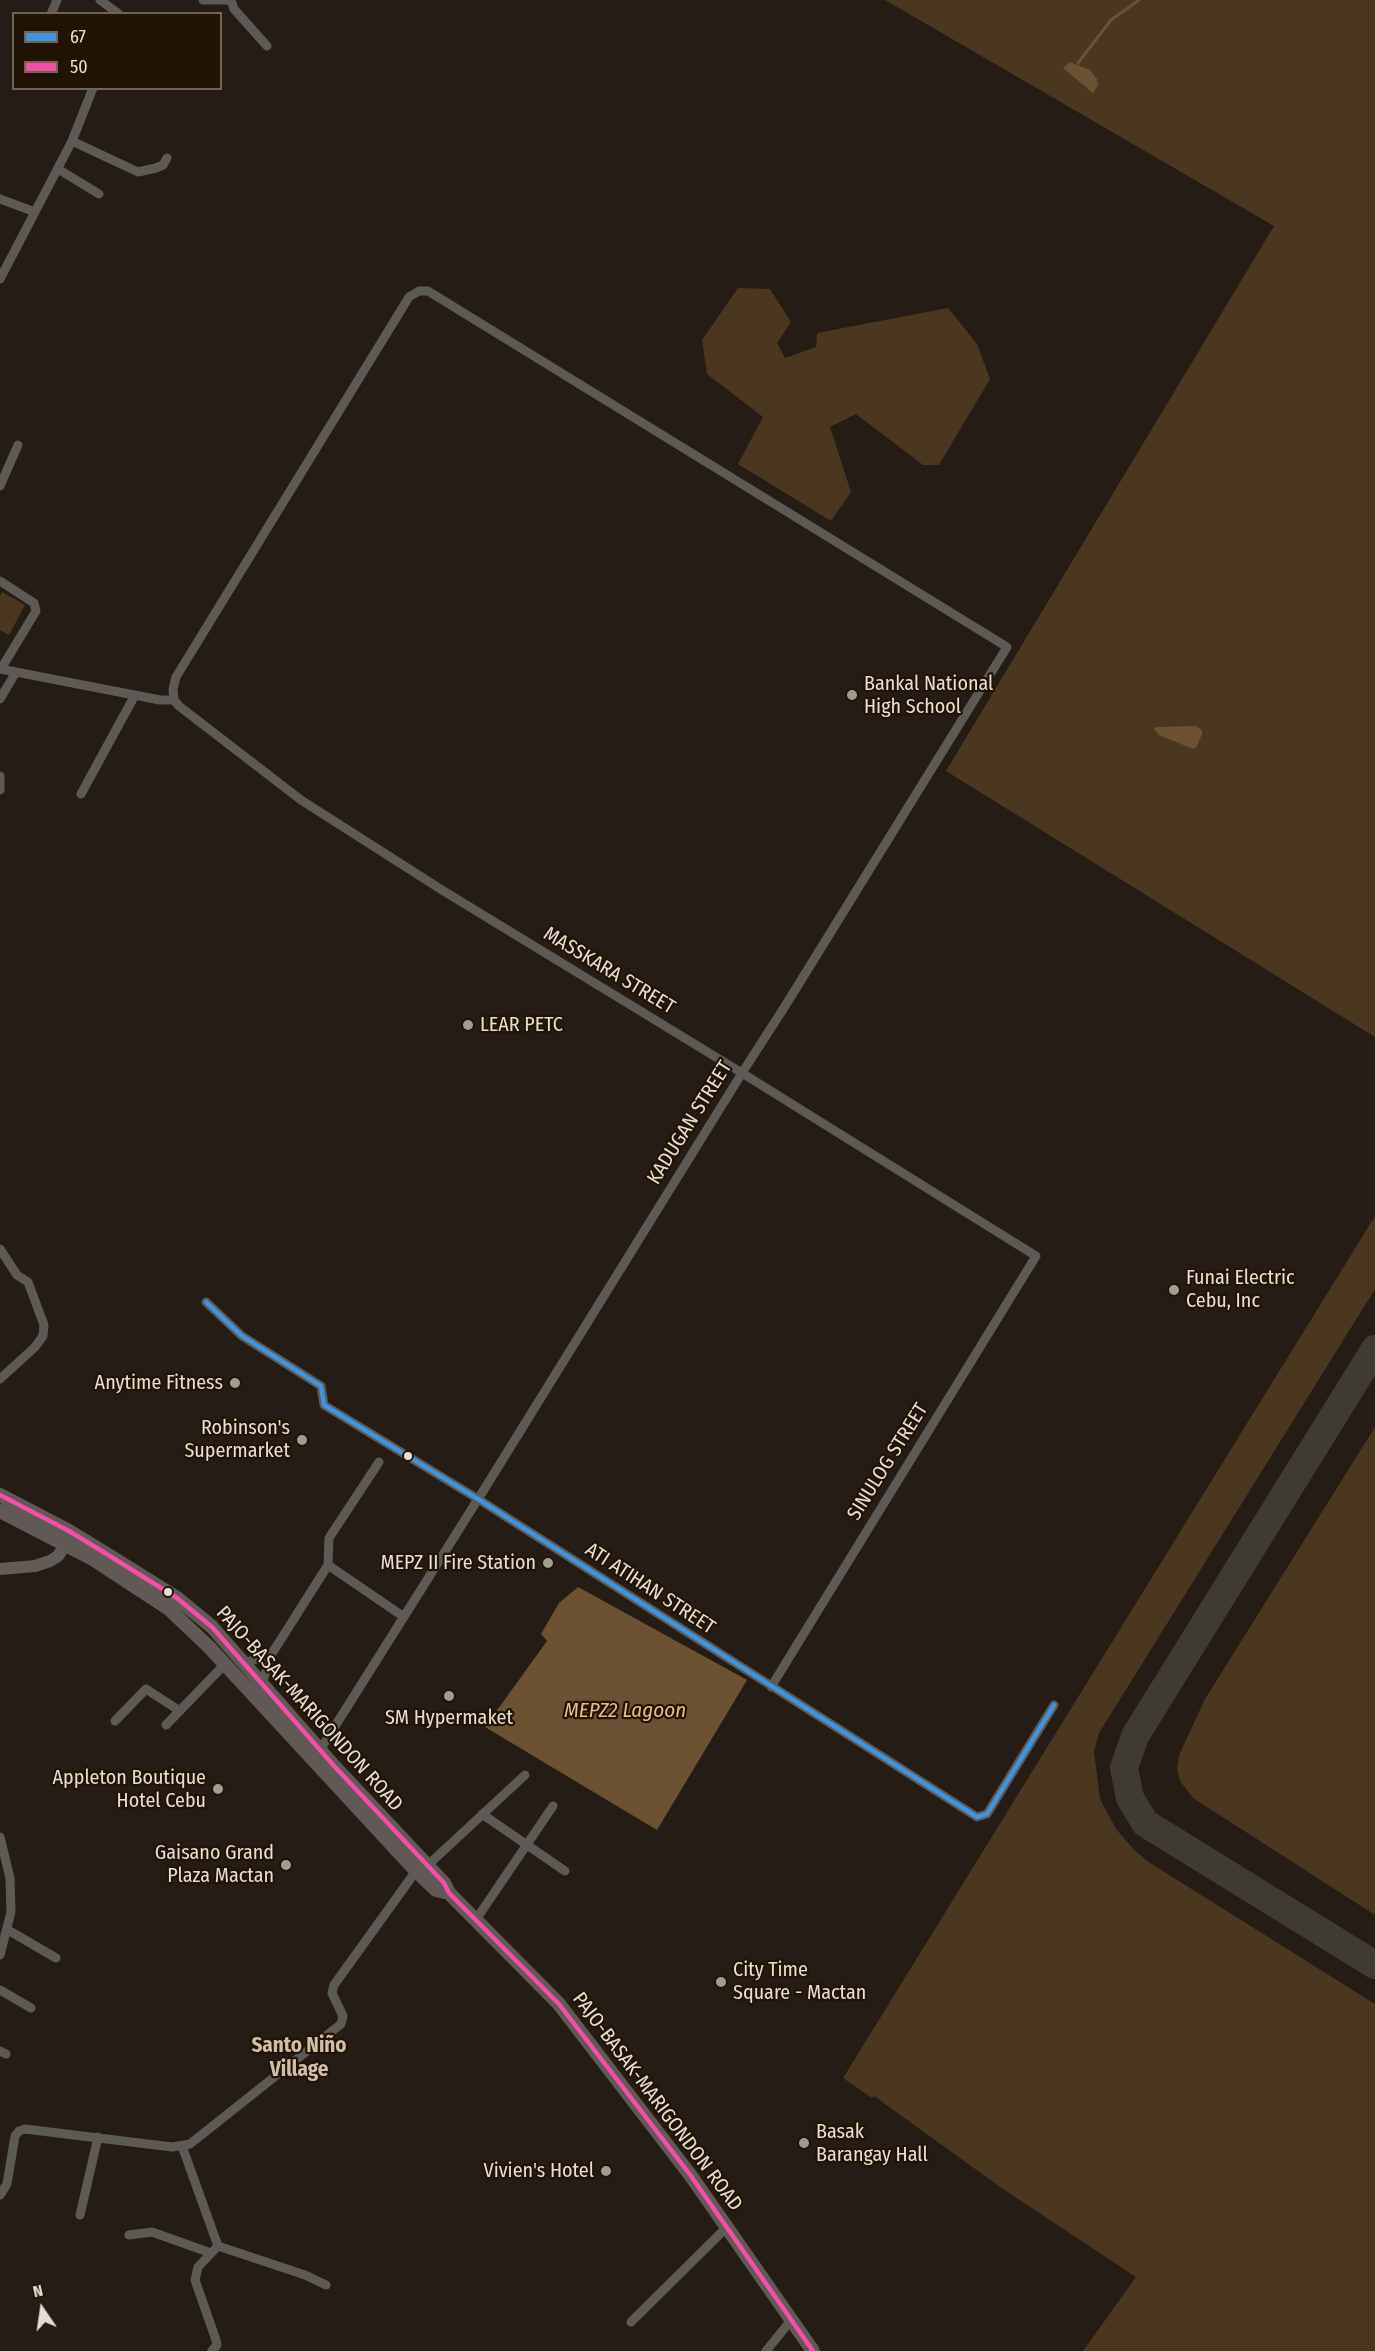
<!DOCTYPE html>
<meta charset="utf-8">
<style>
body{margin:0}
#map{position:relative;width:1375px;height:2351px;overflow:hidden;background:#251d15;font-family:"Fira Sans Condensed",sans-serif}
canvas{display:block}
.legend{position:absolute;left:12px;top:12px;width:210px;height:78px;box-sizing:border-box;background:#221405;border:2px solid #716457;margin:0;padding:8px 10px;list-style:none;font-size:18px;color:#e7ddd3}
.legend li{display:flex;align-items:center;gap:12px;height:30px}
.legend b{width:30px;border:2px solid #716457}
.north{position:absolute;left:12px;top:2279px;width:60px;height:60px;-webkit-text-stroke:4px #221405;paint-order:stroke;rotate:347deg;font-size:16px;font-weight:700;line-height:24px;text-align:center;color:#e7ddd3}
.north::after{content:'';display:block;margin:auto;width:21px;height:27px;background:#e7ddd3;clip-path:polygon(50% 0,100% 100%,50% 72%,0 100%)}
</style>
<div id="map">
<canvas width="1375" height="2351"></canvas>
<ul class="legend">
<li><b style="height:8px;background:#4094de"></b>67</li>
<li><b style="height:8px;background:#f54da8"></b>50</li>
</ul>
<div class="north">N</div>
</div>
<script>
const g = document.querySelector('canvas').getContext('2d');
g.lineJoin = 'round';
function fillPath(path, color) {
  g.fillStyle = color;
  g.fill(path, 'evenodd');
}
function toPath(rows) {
  const path = new Path2D();
  for (const r of rows) {
    path.moveTo(r[0], r[1]);
    for (let i = 2; i < r.length; i += 2) path.lineTo(r[i], r[i + 1]);
  }
  return path;
}
function trace(path, color, width, dash) {
  g.strokeStyle = color;
  g.lineWidth = width;
  g.lineCap = dash ? 'butt' : 'round';
  g.setLineDash(dash || []);
  g.stroke(path);
}
function drawText(font, color, halo, rows, align = 'center') {
  g.font = font + ' "Fira Sans Condensed",sans-serif';
  g.lineWidth = 4.5;
  g.setLineDash([]);
  g.textBaseline = 'middle';
  g.strokeStyle = halo;
  g.fillStyle = color;
  for (const [text, x, y, turn = 0] of rows) {
    g.save();
    g.translate(x, y);
    g.rotate((+turn || 0) * Math.PI / 180);
    g.textAlign = isNaN(turn) ? turn : align;
    if (halo) g.strokeText(text, 0, 0);
    g.fillText(text, 0, 0);
    g.restore();
  }
}
const green = toPath([
 [885,0,1375,0,1375,1037,946,771,1274,226],
 [738,288,770,289,791,322,777,343,785,358,816,347,817,333,948,308,977,344,990,379,939,465,923,465,856,414,830,427,851,492,831,521,738,464,763,417,707,374,702,340],
 [2,592,25,605,9,635,0,630,0,596],
 [1375,1216,1375,1289,1099,1733,1094,1752,1100,1799,1116,1829,1135,1851,1150,1863,1375,2004,1375,2351,1083,2351,1136,2277,1003,2189,874,2096,872,2098,843,2078],
 [1375,1427,1375,1915,1193,1798,1180,1781,1177,1768,1179,1755,1205,1699]
]);
const water = toPath([
 [1070,62,1090,70,1097,79,1098,85,1093,93,1063,68],
 [1196,726,1202,730,1202,734,1196,748,1193,749,1159,735,1154,729,1156,727],
 [578,1587,747,1680,657,1830,485,1727,547,1641,541,1634,559,1603]
]);
const stream = toPath([
 [1078,63,1111,20,1139,0]
]);
const taxiway = toPath([
 [1375,1349,1135,1736,1124,1768,1130,1798,1145,1823,1375,1965]
]);
const street = toPath([
 [100,0,119,14],
 [203,0,229,0],
 [231,0,234,9,267,46],
 [51,14,57,0],
 [72,141,138,172,156,168,163,165,167,158],
 [58,169,99,194],
 [0,199,35,212],
 [0,279,72,141,93,88],
 [0,486,18,445],
 [0,581,34,603,36,611,1,669],
 [0,669,160,700,174,700],
 [0,699,16,672],
 [0,776,0,790],
 [81,794,135,695],
 [0,1249,17,1275,28,1282,44,1325,43,1336,35,1347,0,1379],
 [206,1302,242,1336,321,1386,324,1405,478,1499,977,1817,987,1814,1054,1705],
 [328,1565,404,1617],
 [243,1663,271,1655],
 [262,1684,271,1655,328,1565,329,1538,379,1462],
 [115,1721,146,1689,180,1711],
 [166,1725,225,1664],
 [320,1750,485,1488,742,1073,787,1003,1007,647,428,291,419,291,409,297,176,677,173,689,174,700,179,706,301,800,442,890,742,1073,1036,1256,771,1687],
 [482,1814,565,1871],
 [0,1837,10,1878,11,1912,0,1955],
 [428,1865,525,1775],
 [475,1921,553,1806],
 [8,1930,56,1958],
 [0,1990,31,2008],
 [0,2051,6,2054],
 [182,2146,218,2246],
 [0,2195,7,2184,15,2136,19,2131,25,2129,172,2147,190,2144,341,2024,343,2016,332,1993,334,1985,416,1871],
 [80,2215,98,2137],
 [129,2235,152,2232,211,2253],
 [631,2322,727,2227],
 [212,2351,217,2345,216,2340,195,2280,198,2267,218,2246,305,2275,326,2285],
 [766,2351,792,2319]
]);
const secondary = toPath([
 [0,1569,35,1566,50,1561,58,1556,70,1537]
]);
const primary = toPath([
 [0,1495,69,1531,105,1553,177,1598,212,1627,335,1767,444,1883,449,1893,559,2004,691,2176,813,2351],
 [0,1511,91,1558,169,1609,209,1647,416,1871,436,1890,449,1893]
]);
const bus1 = toPath([
 [206,1302,242,1336,321,1386,324,1405,478,1499,977,1817,987,1814,1054,1705]
]);
const bus2 = toPath([
 [0,1495,69,1531,105,1553,177,1598,212,1627,335,1767,444,1883,449,1893,559,2004,691,2176,813,2351]
]);
const markers = [
 [852,695,6,"#a39a90"],
 [468,1025,6,"#a39a90"],
 [1174,1290,6,"#a39a90"],
 [235,1383,6,"#a39a90"],
 [302,1440,6,"#a39a90"],
 [408,1456,5,"#e7ddd3"],
 [548,1563,6,"#a39a90"],
 [168,1592,5,"#e7ddd3"],
 [449,1696,6,"#a39a90"],
 [218,1789,6,"#a39a90"],
 [286,1865,6,"#a39a90"],
 [721,1982,6,"#a39a90"],
 [804,2143,6,"#a39a90"],
 [606,2171,6,"#a39a90"]
];
const poiNames = [
 ["Bankal National",864,684,"left"],
 ["High School",864,707,"left"],
 ["LEAR PETC",480,1025,"left"],
 ["Funai Electric",1186,1278,"left"],
 ["Cebu, Inc",1186,1301,"left"],
 ["Anytime Fitness",223,1383],
 ["Robinson's",290,1428],
 ["Supermarket",290,1451],
 ["MEPZ II Fire Station",536,1563],
 ["SM Hypermaket",449,1718,"center"],
 ["Appleton Boutique",206,1778],
 ["Hotel Cebu",206,1801],
 ["Gaisano Grand",274,1853],
 ["Plaza Mactan",274,1876],
 ["City Time",733,1970,"left"],
 ["Square - Mactan",733,1993,"left"],
 ["Basak",816,2132,"left"],
 ["Barangay Hall",816,2155,"left"],
 ["Vivien's Hotel",594,2171]
];
const streetNames = [
 ["MASSKARA STREET",609,971,31],
 ["KADUGAN STREET",690,1123,-58],
 ["SINULOG STREET",888,1462,-58],
 ["ATI ATIHAN STREET",650,1589,33],
 ["PAJO-BASAK-MARIGONDON ROAD",309,1709,48],
 ["PAJO-BASAK-MARIGONDON ROAD",657,2102,53]
];
const waterNames = [
 ["MEPZ2 Lagoon",625,1711]
];
const neighbourhoodNames = [
 ["Santo Niño",299,2046],
 ["Village",299,2070]
];
fillPath(green, '#4b361f');
fillPath(water, '#6c5133');
trace(stream, '#6c5133', 3);
trace(taxiway, '#403a34', 28);
trace(street, '#5d5a56', 9);
trace(secondary, '#615c57', 12);
trace(primary, '#605955', 14);
trace(bus1, '#4094de', 4.5);
trace(bus2, '#f54da8', 4.5);
for (const [x, y, r, color] of markers) {
  const dot = new Path2D();
  dot.arc(x, y, r, 0, 2 * Math.PI);
  g.fillStyle = color;
  g.fill(dot);
  trace(dot, '#221405', 2);
}
drawText('20px', '#e7ddd3', '#221405', poiNames, 'right');
drawText('20px', '#e7ddd3', '#221405', streetNames);
drawText('italic 21px', '#ecba84', '#221405', waterNames);
drawText('bold 21px', '#d1beaa', '#221405', neighbourhoodNames);
</script>
